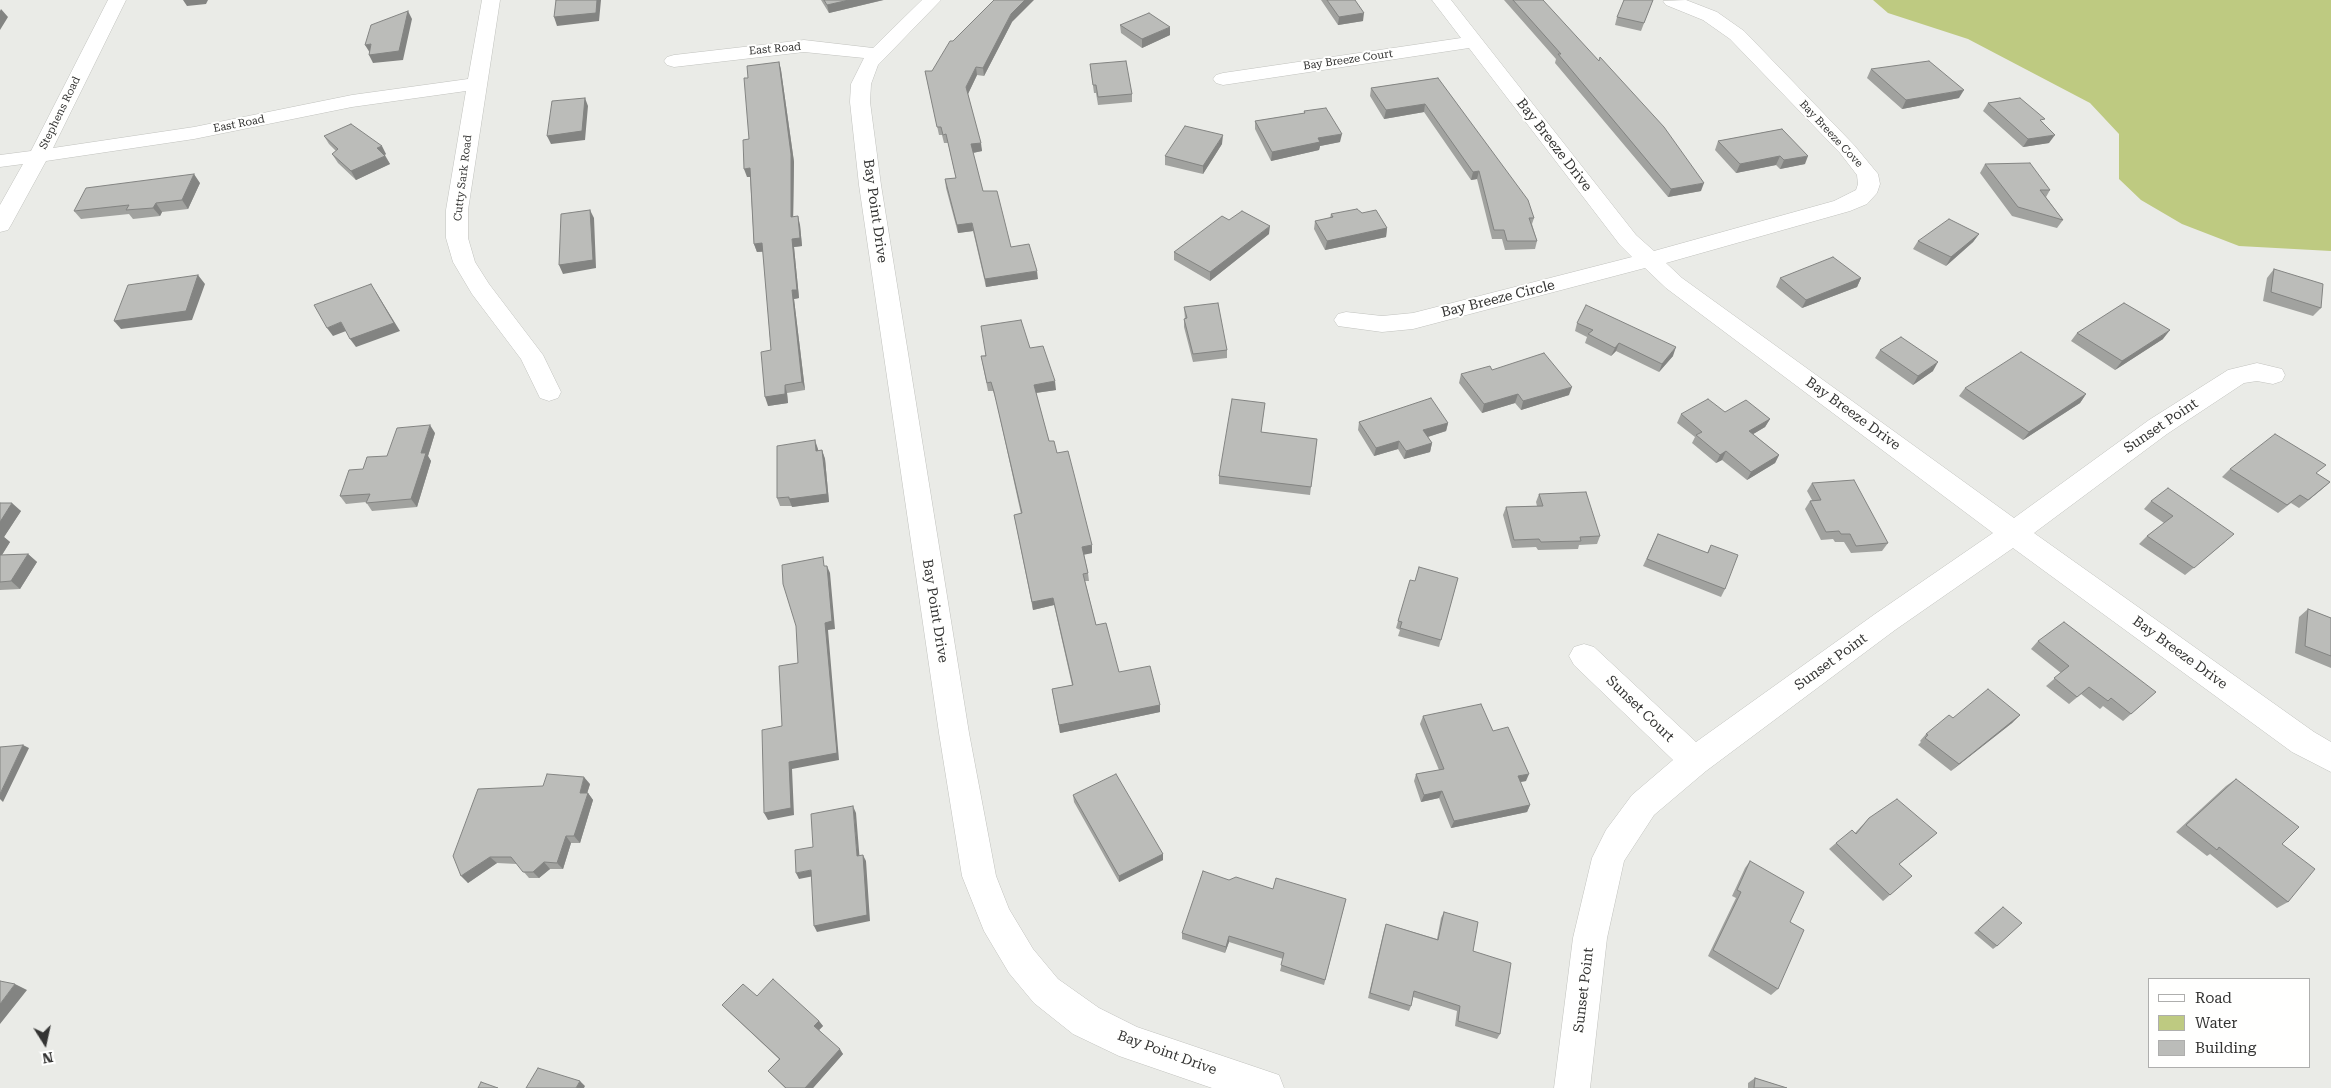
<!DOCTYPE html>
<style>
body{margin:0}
#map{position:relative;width:2331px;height:1088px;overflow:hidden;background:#eaebe7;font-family:"Roboto Serif",serif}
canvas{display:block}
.legend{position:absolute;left:2148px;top:978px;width:162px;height:90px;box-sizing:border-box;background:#fffffe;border:1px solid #aeaead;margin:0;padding:6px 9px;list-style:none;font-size:15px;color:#343433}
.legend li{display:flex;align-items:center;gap:10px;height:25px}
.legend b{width:25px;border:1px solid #aeaead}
.north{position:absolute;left:20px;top:1018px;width:50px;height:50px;-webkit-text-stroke:4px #fffffe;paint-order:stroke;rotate:170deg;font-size:14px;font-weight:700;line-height:20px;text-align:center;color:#343433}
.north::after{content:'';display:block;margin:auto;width:18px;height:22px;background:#343433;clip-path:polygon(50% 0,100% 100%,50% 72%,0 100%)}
</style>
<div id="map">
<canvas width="2331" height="1088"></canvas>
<ul class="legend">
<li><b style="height:6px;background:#fff"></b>Road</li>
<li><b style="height:14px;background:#beca81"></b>Water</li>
<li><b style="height:14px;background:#bbbcb9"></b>Building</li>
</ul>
<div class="north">N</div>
</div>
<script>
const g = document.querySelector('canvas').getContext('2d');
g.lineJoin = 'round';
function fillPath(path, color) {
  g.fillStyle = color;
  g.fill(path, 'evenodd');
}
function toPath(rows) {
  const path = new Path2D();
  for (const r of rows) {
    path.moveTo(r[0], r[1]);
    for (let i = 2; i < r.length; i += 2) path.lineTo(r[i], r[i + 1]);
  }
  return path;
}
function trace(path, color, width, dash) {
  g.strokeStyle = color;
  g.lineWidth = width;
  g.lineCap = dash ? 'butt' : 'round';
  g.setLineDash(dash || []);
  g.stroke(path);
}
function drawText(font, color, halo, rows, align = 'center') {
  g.font = font + ' "Roboto Serif",serif';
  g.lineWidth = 4;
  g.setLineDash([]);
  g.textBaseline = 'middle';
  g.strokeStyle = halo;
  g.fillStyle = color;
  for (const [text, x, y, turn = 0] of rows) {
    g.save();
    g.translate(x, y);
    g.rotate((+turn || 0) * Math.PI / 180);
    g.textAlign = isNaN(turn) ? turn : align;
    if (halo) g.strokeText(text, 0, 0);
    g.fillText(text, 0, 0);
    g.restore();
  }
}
const water = toPath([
 [1873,0,2331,0,2331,251,2239,246,2182,224,2141,200,2119,179,2119,134,2090,103,1968,39,1888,13]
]);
const minor = toPath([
 [108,0,126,0,53,148,194,127,352,95,468,79,482,0,500,0,468,210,468,238,475,262,489,284,543,355,561,392,558,398,549,401,540,398,521,359,472,294,453,262,446,238,446,210,466,91,352,107,194,139,46,161,11,225,8,230,0,232,0,205,23,164,0,167,0,155,31,151,108,0],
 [922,0,941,0,878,65,871,84,870,102,881,185,969,733,996,876,1009,909,1033,949,1058,979,1099,1008,1137,1027,1279,1075,1284,1088,1212,1088,1119,1056,1073,1034,1034,1003,1009,973,984,931,962,876,939,733,859,185,850,102,851,84,864,58,804,52,674,67,667,65,664,61,667,57,674,55,804,40,873,48,922,0],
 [1432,0,1451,0,1636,235,1654,251,1834,201,1856,190,1858,184,1857,175,1840,153,1730,39,1703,20,1666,5,1663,1,1686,0,1717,12,1744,31,1854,145,1878,174,1880,184,1877,193,1867,204,1850,211,1666,263,1682,278,2014,518,2149,420,2228,370,2257,363,2282,369,2285,375,2282,381,2273,384,2257,381,2244,383,2167,434,2034,533,2314,732,2331,742,2331,772,2292,752,2013,548,1895,630,1706,771,1654,815,1624,861,1607,938,1590,1088,1554,1088,1573,938,1592,858,1606,830,1632,795,1673,760,1574,665,1569,656,1574,647,1584,644,1594,647,1696,742,1875,614,1993,533,1666,288,1645,268,1413,329,1382,332,1338,326,1334,320,1338,314,1346,312,1382,316,1413,313,1632,257,1620,245,1469,48,1223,85,1216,83,1213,79,1216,75,1223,73,1461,38,1432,0]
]);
const wall = toPath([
 [821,0,884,0,829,13],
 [1321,0,1355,0,1363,21,1338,25],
 [1504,0,1543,0,1701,191,1668,197,1555,63,1556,59],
 [1653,0,1641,31,1615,25,1617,17],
 [1012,22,984,76,977,75,968,94,982,151,973,153,983,191,1011,247,1038,279,986,287,973,231,958,233,946,188,945,179,956,178,948,143,944,143,942,135,939,135,925,71,932,71,953,41],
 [1120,25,1170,35,1142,48,1121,33],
 [779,62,781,70,794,162,793,217,800,225,802,246,794,247,799,298,794,299,805,390,787,393,788,403,768,406,771,350,763,252,757,252,754,244,750,177,747,177,749,139,748,78],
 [1090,64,1132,94,1132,102,1098,105,1096,93,1094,93],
 [1871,69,1959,98,1902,109,1867,78],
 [1438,78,1534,218,1532,224,1537,241,1535,249,1505,250,1502,239,1492,239,1477,179,1471,180,1424,112,1384,119,1370,96,1371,88],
 [1988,103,2043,122,2049,143,2023,147,1983,111],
 [1304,111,1340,142,1320,146,1319,150,1271,161,1255,129,1255,121,1304,113],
 [1782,129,1805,164,1780,169,1776,165,1736,173,1715,150,1718,141],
 [324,136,386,154,385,155,390,164,356,180,338,163,332,154,336,151,329,144],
 [1222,144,1203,174,1165,165,1165,156],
 [1985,164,2050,190,2046,197,2063,220,2057,228,2012,216,1980,173],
 [200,183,188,209,162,212,160,216,133,219,129,214,81,219,74,211],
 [1362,213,1387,228,1386,237,1325,250,1314,229,1315,221,1330,218,1331,214],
 [1269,234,1210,281,1174,260,1174,252],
 [1979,234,1973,242,1946,266,1913,249,1918,241],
 [2274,269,2321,308,2313,316,2263,301,2267,278],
 [1780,278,1861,278,1857,287,1802,308,1776,287],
 [1184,307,1227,350,1227,358,1193,362,1184,327,1184,319,1185,319],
 [1577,323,1673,356,1659,372,1616,351,1611,356,1585,343,1587,337,1575,331],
 [2077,333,2163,339,2115,370,2071,341],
 [1030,348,1056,390,1036,393,1049,441,1057,453,1092,553,1084,554,1088,573,1089,581,1085,581,1096,625,1119,672,1160,705,1160,712,1060,733,1052,689,1072,685,1054,605,1033,610,1014,515,1021,514,996,400,993,391,988,391,981,356],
 [1880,350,1933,371,1913,385,1875,358],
 [1492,370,1569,395,1521,410,1515,403,1482,413,1459,383,1461,374],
 [1965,388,2086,394,2080,403,2023,440,1959,396],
 [1265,403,1261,432,1317,439,1310,495,1219,484,1219,476],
 [1725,412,1770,419,1765,427,1753,434,1779,455,1775,463,1747,480,1722,460,1716,463,1692,443,1695,437,1677,423,1681,414],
 [1359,422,1448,423,1446,431,1428,437,1432,443,1430,452,1404,459,1398,449,1374,456,1358,430],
 [435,433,428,456,431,461,417,507,372,511,366,502,346,504,340,496,363,469,387,456],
 [818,449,818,451,822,450,825,459,829,502,792,507,792,506,780,506,777,498],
 [2230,469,2317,474,2330,482,2299,508,2291,503,2278,513,2222,477],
 [1812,483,1888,543,1882,551,1851,553,1844,542,1835,542,1833,539,1821,540,1805,509,1810,501,1812,500,1807,491],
 [1539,494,1600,536,1597,544,1579,545,1578,549,1538,550,1536,547,1512,548,1503,515,1506,507,1537,506,1536,502],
 [2151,501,2225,542,2185,575,2139,544,2147,536,2164,523,2144,509],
 [0,503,21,511,4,537,10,542,2,555,28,554,37,562,20,589,0,590],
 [1658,534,1707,553,1711,545,1725,589,1721,597,1643,566],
 [1458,578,1439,647,1398,636,1400,630,1396,628,1398,621,1415,581],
 [2308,609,2331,618,2331,668,2295,653,2299,617],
 [2038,641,2156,692,2123,721,2103,706,2100,709,2081,694,2069,704,2046,686,2061,673,2031,649],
 [2020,715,2012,723,1951,771,1918,745,1921,742,1920,741,1926,734,1953,718],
 [1423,716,1493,731,1526,781,1520,782,1530,805,1527,812,1451,828,1439,798,1421,802,1414,781,1416,774,1439,770,1420,724],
 [2236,779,2282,844,2288,902,2277,908,2210,854,2207,856,2176,832,2226,786],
 [590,784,587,793,588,793,593,800,580,843,571,843,563,869,550,869,539,878,529,878,517,864,497,863,468,883,453,856],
 [1073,795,1163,854,1163,860,1119,882,1074,802],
 [1869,818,1929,840,1899,864,1912,876,1883,901,1829,849,1836,843,1855,833],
 [1750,861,1778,989,1771,995,1708,956,1736,898,1732,896,1745,868],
 [1229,880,1273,889,1346,899,1324,985,1280,971,1283,959,1229,942,1225,953,1182,939,1182,933],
 [2003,907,1997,946,1993,949,1974,933],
 [1444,912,1473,951,1500,1034,1497,1039,1455,1026,1457,1011,1413,997,1411,1006,1409,1011,1368,998,1384,930,1386,924,1437,939,1441,918],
 [757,996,819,1021,823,1026,819,1030,843,1054,813,1088,785,1088,768,1071,779,1059,727,1010,722,1005],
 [1755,1078,1787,1088,1748,1088,1748,1083]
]);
const shadedWall = toPath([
 [183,0,208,0,206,4,187,6],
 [597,0,601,0,599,21,557,26,554,17],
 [849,0,883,0,829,13,827,5],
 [1025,0,1034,0,1012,22,984,76,983,68,1011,14],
 [1,9,8,17,0,30,0,11],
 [408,11,412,19,403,60,373,63,369,55],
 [1364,13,1363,21,1338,25,1339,17],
 [1170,27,1170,35,1142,48,1142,39],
 [371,44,370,53,365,45],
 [779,62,781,70,794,162,793,226,791,217],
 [976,67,977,75,967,96,966,87],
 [1964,90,1959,98,1902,109,1906,100],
 [585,98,588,106,585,140,551,144,547,136],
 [1425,104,1424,112,1384,119,1386,110],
 [1342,134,1340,142,1320,146,1319,150,1271,161,1272,152,1318,138],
 [1223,135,1222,144,1203,174,1203,166],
 [2055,135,2049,143,2023,147,2028,139],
 [981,143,982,151,972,153,971,144],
 [382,146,386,154,382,156,377,148],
 [385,156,390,164,356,180,351,171],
 [1780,156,1776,165,1736,173,1740,164],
 [1808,156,1805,164,1780,169,1784,160],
 [750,168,752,177,747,177,744,169],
 [1479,171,1477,179,1471,180,1473,172],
 [194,174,200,183,188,209,182,200],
 [1704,183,1701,191,1668,197,1671,189],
 [156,203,162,212,160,216,153,208],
 [590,210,594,218,596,268,563,274,559,265],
 [798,216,800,225,802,246,794,247,799,298,794,299,805,390,802,382,792,290,792,239],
 [972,223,973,231,958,233,957,225],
 [1270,226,1269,234,1210,281,1210,272],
 [1387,228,1386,237,1325,250,1327,241],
 [1979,234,1973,242,1946,266,1951,257],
 [762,243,765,251,757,252,754,244],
 [1037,271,1038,279,986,287,985,279],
 [198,275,205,284,192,320,121,329,114,321],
 [1861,278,1857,287,1802,308,1806,300],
 [376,292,400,331,356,347,350,339],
 [341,322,346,331,333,336,327,328],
 [2170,330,2163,339,2115,370,2122,361],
 [1619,343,1616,351,1611,356,1615,348],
 [1676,347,1673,356,1659,372,1662,364],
 [1938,362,1933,371,1913,385,1918,376],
 [1055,381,1056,390,1035,393,1034,385],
 [785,385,787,393,788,403,768,406,765,397],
 [1572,387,1569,395,1521,410,1523,401],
 [1518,394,1515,403,1482,413,1484,404],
 [2086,394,2080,403,2023,440,2029,432],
 [1770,419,1765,427,1745,439,1749,431],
 [1448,423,1446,431,1421,439,1423,430],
 [430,425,435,433,428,456,431,461,417,507,411,499,421,453],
 [815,440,818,449,819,459,816,451],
 [1399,441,1398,449,1374,456,1376,448],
 [1432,443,1430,452,1404,459,1406,451],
 [822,450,825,459,829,502,792,507,789,499],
 [1726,451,1722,460,1716,463,1720,455],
 [1779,455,1775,463,1747,480,1751,472],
 [2330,482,2321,490,2299,508,2308,500],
 [12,503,21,511,4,537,10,542,0,558,0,522],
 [1092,545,1092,553,1083,555,1082,547],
 [28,554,37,562,20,589,11,581],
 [827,566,830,573,835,629,828,630,839,760,792,769,794,815,768,820,764,813,789,762,825,623],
 [1053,598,1054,605,1033,610,1032,602],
 [1160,705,1160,712,1060,733,1059,725],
 [2020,715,2012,723,1951,771,1959,764],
 [23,745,29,748,3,802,0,799,0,794],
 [1529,774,1526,781,1514,783,1518,776],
 [584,777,590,784,585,800,580,793],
 [1442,791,1439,798,1421,802,1424,795],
 [588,793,593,800,580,843,574,836],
 [1530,805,1527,812,1451,828,1454,821],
 [853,806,856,813,860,863,857,856],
 [1937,833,1929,840,1892,870,1899,864],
 [566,836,571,843,563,869,557,863],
 [1163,854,1163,860,1119,882,1119,876],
 [863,855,866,861,870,921,817,932,814,926],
 [490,857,497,863,468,883,461,876],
 [544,862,550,869,539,878,533,872],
 [811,870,814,876,799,879,796,873],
 [1229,936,1229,942,1225,953,1226,947],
 [15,984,27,990,0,1024,0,1004],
 [819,1021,823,1026,818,1031,814,1026],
 [840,1049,843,1054,813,1088,805,1088],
 [580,1081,585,1086,584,1088,576,1088]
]);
const building = toPath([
 [556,0,597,0,596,13,554,17,556,0],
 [824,0,849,0,827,5,824,0],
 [994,0,1025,0,1011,14,983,68,976,67,966,87,981,143,971,144,983,191,997,191,1011,247,1029,244,1037,271,985,279,972,223,957,225,945,179,956,178,946,134,943,135,941,127,937,127,925,71,932,71,950,41,953,41,994,0],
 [1327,0,1355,0,1364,13,1339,17,1327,0],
 [1513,0,1543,0,1599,61,1600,57,1664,127,1704,183,1671,189,1558,54,1561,54,1513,0],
 [1624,0,1653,0,1644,23,1617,17,1624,0],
 [408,11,399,51,369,55,371,44,365,45,371,25,408,11],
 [1149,13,1170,27,1142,39,1120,25,1149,13],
 [1126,61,1132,94,1098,97,1096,85,1093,85,1090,64,1126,61],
 [1929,61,1964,90,1906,100,1871,69,1929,61],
 [779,62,791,154,791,217,798,216,800,238,792,239,797,290,792,290,802,382,785,385,785,394,765,397,761,352,771,350,762,243,754,244,750,168,744,169,743,140,749,139,744,78,748,78,747,66,779,62],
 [1438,78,1528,200,1534,218,1529,218,1537,241,1507,241,1504,230,1494,230,1479,171,1473,172,1425,104,1386,110,1371,88,1438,78],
 [585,98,582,131,547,136,552,101,585,98],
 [2020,98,2045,119,2040,120,2055,135,2028,139,1988,103,2020,98],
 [1326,108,1342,134,1318,138,1320,142,1272,152,1255,121,1305,113,1304,111,1326,108],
 [351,124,382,146,377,148,385,156,351,171,332,154,338,149,324,136,351,124],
 [1185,126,1223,135,1203,166,1165,156,1185,126],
 [1782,129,1808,156,1784,160,1780,156,1740,164,1718,141,1782,129],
 [2030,163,2050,190,2040,190,2063,220,2018,207,1985,164,2030,163],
 [194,174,182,200,156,203,153,208,126,210,129,205,74,211,86,188,194,174],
 [1357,209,1362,213,1376,210,1387,228,1327,241,1315,221,1333,217,1331,214,1357,209],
 [590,210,593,260,559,265,561,214,590,210],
 [1242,211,1270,226,1210,272,1174,252,1222,216,1229,220,1242,211],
 [1949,219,1979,234,1951,257,1918,241,1949,219],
 [1833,257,1861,278,1806,300,1780,278,1833,257],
 [2274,269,2323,284,2321,308,2271,292,2274,269],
 [198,275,186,311,114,321,128,285,198,275],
 [371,284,394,323,350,339,341,322,327,328,314,305,371,284],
 [1218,303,1227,350,1193,354,1184,319,1187,318,1184,307,1218,303],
 [2124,303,2170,330,2122,361,2077,333,2124,303],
 [1586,305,1676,347,1662,364,1619,343,1615,348,1588,334,1593,330,1577,323,1586,305],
 [1021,320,1030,348,1043,346,1055,381,1034,385,1049,441,1054,441,1057,453,1068,451,1074,474,1092,545,1082,547,1088,573,1083,574,1096,625,1106,623,1119,672,1150,666,1160,705,1059,725,1052,689,1073,685,1053,598,1032,602,1014,515,1022,513,994,392,991,382,987,383,981,356,986,356,981,326,1021,320],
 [1901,337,1938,362,1918,376,1880,350,1901,337],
 [2021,352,2086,394,2029,432,1965,388,2021,352],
 [1544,353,1572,387,1523,401,1518,394,1484,404,1461,374,1490,366,1492,370,1544,353],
 [1431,398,1448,423,1423,430,1432,443,1406,451,1399,441,1376,448,1359,422,1431,398],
 [1232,399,1265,403,1261,432,1317,439,1311,487,1219,476,1232,399],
 [1708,399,1725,412,1746,400,1770,419,1749,431,1779,455,1751,472,1726,451,1720,455,1696,435,1702,432,1681,414,1708,399],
 [430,425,421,453,426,453,411,499,366,503,370,494,340,496,349,470,363,469,367,457,387,456,397,428,430,425],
 [2275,434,2326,465,2316,473,2330,482,2308,500,2300,495,2287,505,2230,469,2275,434],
 [815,440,816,451,822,450,827,494,789,499,789,497,777,498,777,446,815,440],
 [1854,480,1888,543,1856,546,1850,534,1841,534,1839,531,1826,532,1810,501,1821,500,1812,483,1854,480],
 [2168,488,2234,534,2194,568,2147,536,2173,516,2151,501,2168,488],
 [1586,492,1600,536,1580,537,1581,541,1541,542,1539,539,1514,540,1506,507,1543,506,1539,494,1586,492],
 [0,503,12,503,0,522,0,503],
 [1658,534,1708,553,1711,545,1738,555,1725,589,1647,559,1658,534],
 [28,554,11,581,0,582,0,555,28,554],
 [823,557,824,566,827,566,832,621,825,623,837,753,789,762,791,808,764,813,762,730,782,726,779,666,798,663,796,626,783,584,782,565,823,557],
 [1419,567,1458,578,1441,640,1400,628,1402,622,1398,621,1410,580,1415,581,1419,567],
 [2308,609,2331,618,2331,656,2305,646,2308,609],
 [2064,622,2156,692,2131,714,2111,698,2108,701,2089,687,2077,697,2054,678,2069,666,2038,641,2064,622],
 [1988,689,2020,715,1959,764,1925,738,1928,735,1926,734,1949,715,1953,718,1988,689],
 [1481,704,1493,731,1508,727,1529,774,1518,776,1530,805,1454,821,1442,791,1424,795,1416,774,1444,769,1423,716,1481,704],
 [23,745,0,794,0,747,23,745],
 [547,774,584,777,580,793,588,793,574,836,566,836,557,863,544,862,533,872,523,872,511,857,490,857,461,876,453,856,478,789,543,786,547,774],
 [1116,774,1163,854,1119,876,1073,795,1116,774],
 [2236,779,2299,827,2282,844,2315,869,2288,902,2219,847,2217,850,2186,825,2236,779],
 [1897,799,1937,833,1899,864,1912,876,1890,895,1836,843,1852,830,1856,834,1869,818,1897,799],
 [853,806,857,856,863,855,867,915,814,926,811,870,796,873,795,850,813,847,811,814,853,806],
 [1750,861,1804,892,1790,922,1804,930,1778,989,1713,950,1741,892,1737,890,1750,861],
 [1203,871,1229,880,1236,877,1273,889,1276,878,1346,899,1325,980,1281,965,1284,953,1229,936,1226,947,1182,933,1203,871],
 [2003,907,2022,923,1997,946,1978,930,2003,907],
 [1444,912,1478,922,1473,951,1511,963,1500,1034,1458,1021,1460,1006,1414,991,1411,1006,1370,993,1386,924,1438,940,1444,912],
 [773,979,819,1021,814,1026,840,1049,805,1088,786,1088,768,1071,780,1059,722,1005,743,984,757,996,773,979],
 [0,981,15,984,0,1004,0,981],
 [538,1068,580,1081,576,1088,526,1088,538,1068],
 [1755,1078,1787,1088,1754,1088,1755,1078],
 [481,1082,498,1088,478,1088,481,1082]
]);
const farStreetnames = [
 ["East Road",775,49,-5],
 ["Bay Breeze Court",1348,60,-8],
 ["Stephens Road",60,113,-64],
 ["East Road",239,124,-11],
 ["Bay Breeze Cove",1831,134,47],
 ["Cutty Sark Road",463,178,-83]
];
const streetNames = [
 ["Bay Breeze Drive",1554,145,52],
 ["Bay Point Drive",875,211,82],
 ["Bay Breeze Circle",1498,299,-14],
 ["Bay Breeze Drive",1853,414,36],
 ["Sunset Point",2161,426,-34],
 ["Bay Point Drive",935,611,81],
 ["Bay Breeze Drive",2180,653,36],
 ["Sunset Point",1831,662,-36],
 ["Sunset Court",1640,709,44],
 ["Sunset Point",1584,990,-83],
 ["Bay Point Drive",1167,1053,20]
];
fillPath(water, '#beca81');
trace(minor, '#c1c2be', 1);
fillPath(minor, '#fff');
fillPath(wall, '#a1a29f');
fillPath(shadedWall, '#838482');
fillPath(building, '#bbbcb9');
trace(building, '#838482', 1);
drawText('11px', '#343433', '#fffffe', farStreetnames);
drawText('14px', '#343433', '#fffffe', streetNames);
</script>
